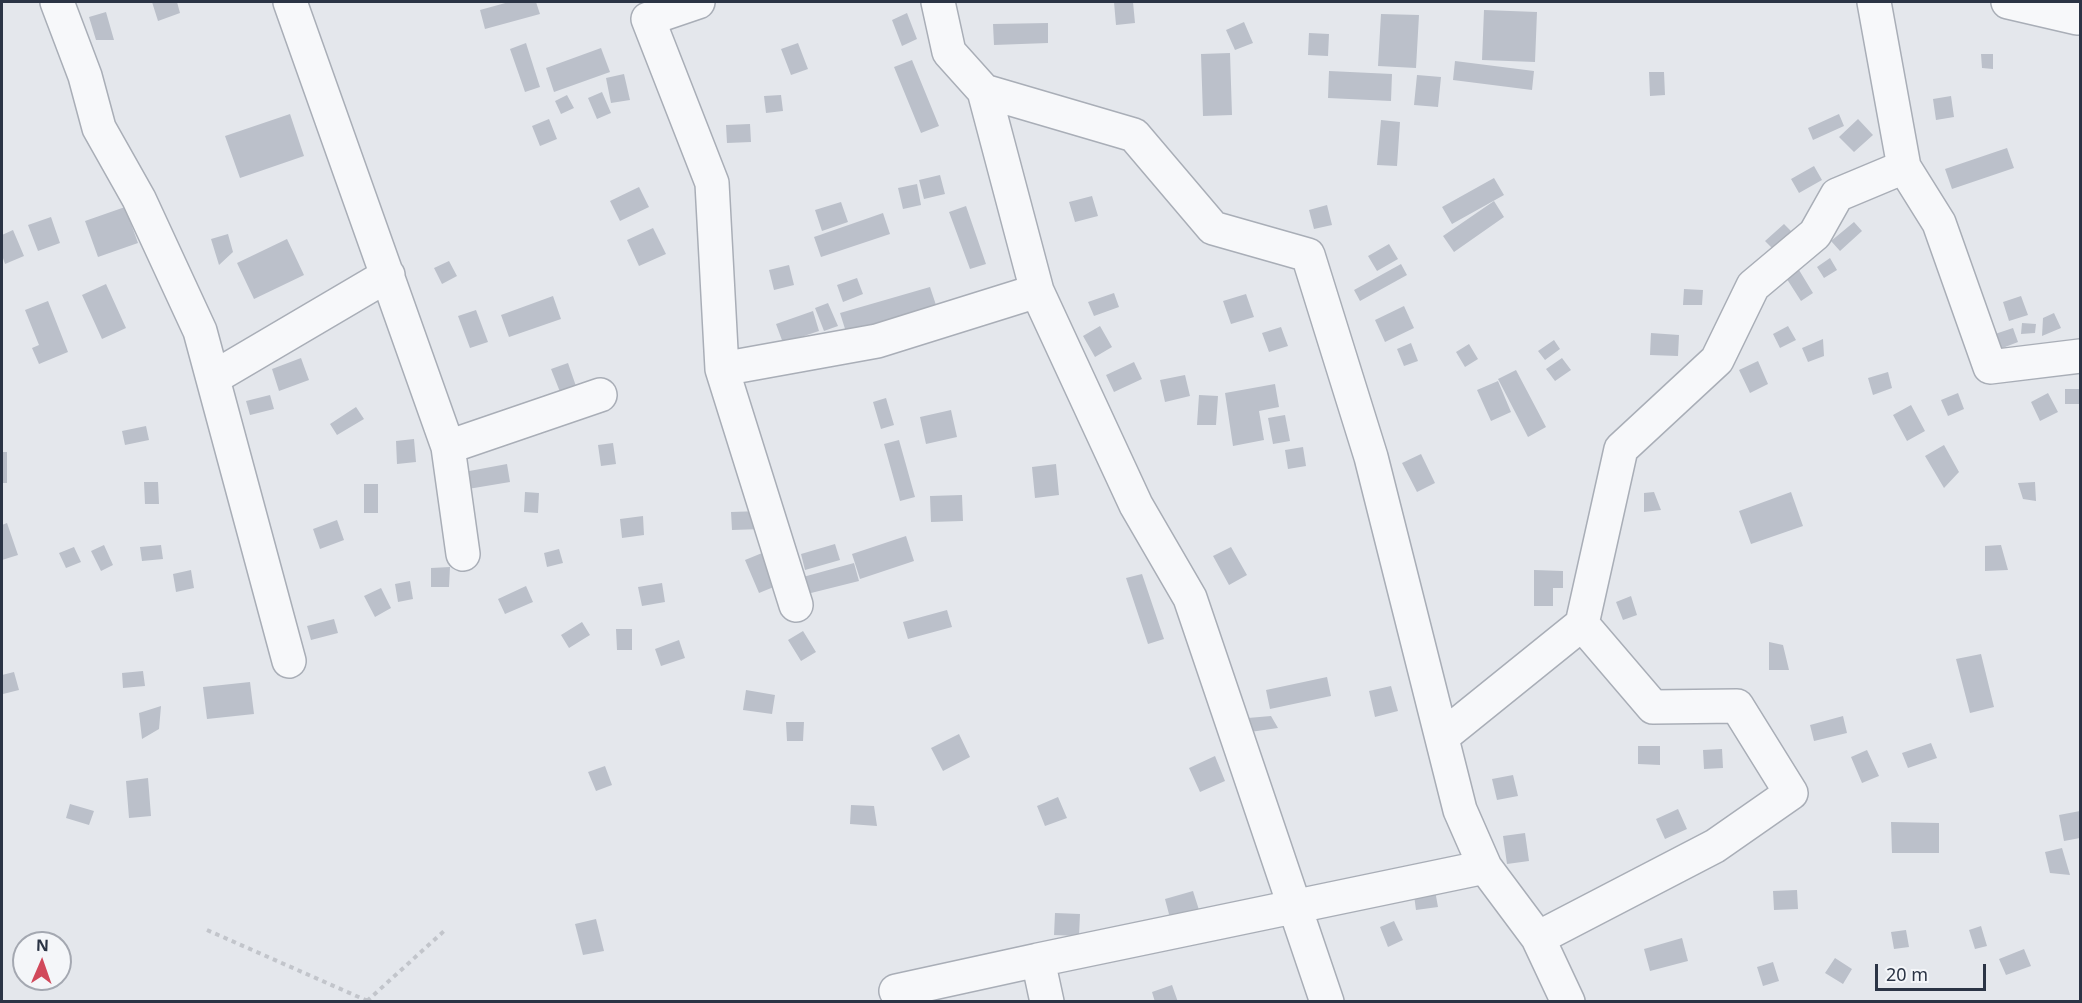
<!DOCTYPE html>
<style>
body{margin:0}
#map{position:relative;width:2082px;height:1003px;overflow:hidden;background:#e4e7ec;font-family:"Noto Sans",sans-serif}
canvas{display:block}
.frame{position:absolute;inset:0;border:3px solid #2b3445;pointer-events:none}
.north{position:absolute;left:12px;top:931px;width:60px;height:60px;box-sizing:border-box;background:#f4f6f9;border:2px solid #a4a8b1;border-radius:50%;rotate:2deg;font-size:16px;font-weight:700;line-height:24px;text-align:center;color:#2b3445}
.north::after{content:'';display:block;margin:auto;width:21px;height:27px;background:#d1495b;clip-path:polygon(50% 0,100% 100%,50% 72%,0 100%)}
.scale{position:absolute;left:1875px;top:964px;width:111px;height:27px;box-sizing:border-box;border:3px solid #2b3445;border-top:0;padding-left:8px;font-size:18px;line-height:21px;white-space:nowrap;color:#2b3445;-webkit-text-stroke:4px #f4f6f9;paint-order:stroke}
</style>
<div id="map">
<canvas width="2082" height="1003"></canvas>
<div class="frame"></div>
<div class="north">N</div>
<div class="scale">20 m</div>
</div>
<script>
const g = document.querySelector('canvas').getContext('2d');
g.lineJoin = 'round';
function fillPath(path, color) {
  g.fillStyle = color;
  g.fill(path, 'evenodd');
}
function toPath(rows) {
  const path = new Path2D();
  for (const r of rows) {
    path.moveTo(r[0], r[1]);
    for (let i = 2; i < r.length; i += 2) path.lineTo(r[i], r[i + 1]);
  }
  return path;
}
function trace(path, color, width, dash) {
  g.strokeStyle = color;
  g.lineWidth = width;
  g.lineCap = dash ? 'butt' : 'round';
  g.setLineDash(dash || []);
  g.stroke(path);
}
const building = toPath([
 [152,2,177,2,180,13,158,21],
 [509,2,536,2,540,14,485,29,480,10],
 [1114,2,1133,2,1135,23,1116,25],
 [1484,10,1537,12,1535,62,1482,60],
 [106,12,114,40,96,40,89,17],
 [907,13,917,39,902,46,892,20],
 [1381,14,1419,15,1416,68,1378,66],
 [1244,22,1253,43,1235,50,1226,30],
 [1048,23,1048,43,994,45,993,24],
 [1309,33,1329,34,1328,56,1308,55],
 [526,43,540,87,525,92,510,49],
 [798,43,808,69,791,75,781,49],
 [601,48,610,72,554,92,546,68],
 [1230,53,1232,115,1203,116,1201,54],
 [1981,54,1993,54,1993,69,1982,68],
 [912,60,939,126,921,133,894,67],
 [1455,61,1534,71,1532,90,1453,80],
 [1329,71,1392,74,1391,101,1328,98],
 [1649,72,1664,72,1665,95,1650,96],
 [624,74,630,100,611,103,606,78],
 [1417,75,1441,77,1438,107,1414,105],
 [602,92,611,113,597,119,588,98],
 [567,95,574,108,561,114,555,101],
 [781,95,783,111,766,113,764,96],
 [1951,96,1954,117,1936,120,1933,99],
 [290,114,304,156,240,178,225,136],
 [1839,114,1844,126,1813,140,1808,128],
 [549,119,557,139,540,146,532,126],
 [1858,119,1873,135,1854,152,1839,137],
 [1381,120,1400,122,1397,166,1377,165],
 [750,124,751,142,727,143,726,125],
 [2007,148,2014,168,1952,189,1945,169],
 [1814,166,1822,180,1799,193,1791,179],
 [940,175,945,194,924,199,919,180],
 [1494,178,1504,195,1452,224,1442,207],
 [917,184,921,205,903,209,898,188],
 [639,187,649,207,620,221,610,201],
 [1092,196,1098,216,1075,222,1069,202],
 [1494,201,1504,217,1454,252,1443,236],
 [841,202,848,222,822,231,815,210],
 [1327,205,1332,225,1314,229,1309,210],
 [966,206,986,264,970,269,949,212],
 [125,207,138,243,98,257,85,221],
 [883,213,890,234,821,257,814,237],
 [51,217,60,243,38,251,28,225],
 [1854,222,1862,231,1840,251,1831,241],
 [1784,224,1793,233,1774,250,1765,241],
 [653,228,666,254,639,266,627,240],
 [13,230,24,256,5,264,2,255,2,235],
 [228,234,233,252,219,265,211,239],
 [287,239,304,275,254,299,237,263],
 [1389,244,1398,259,1377,271,1368,256],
 [1830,258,1837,270,1824,278,1817,267],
 [449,261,457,276,442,284,434,268],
 [1401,264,1407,275,1360,301,1354,290],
 [789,265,794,285,774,290,769,270],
 [1796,265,1813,293,1801,301,1783,273],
 [857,278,863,294,843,302,837,285],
 [106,284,126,328,102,339,82,295],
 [930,287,936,305,846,332,840,313],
 [1684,289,1703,290,1702,305,1683,305],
 [1114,293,1119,307,1094,316,1088,302],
 [1246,294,1254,317,1231,324,1223,301],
 [553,296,561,319,509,337,501,315],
 [2021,296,2028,315,2009,321,2003,302],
 [48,301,68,352,39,364,32,348,39,345,25,310],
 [828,303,838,326,824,331,815,308],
 [1404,306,1414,328,1385,342,1375,320],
 [476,310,488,342,470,348,458,316],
 [813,311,819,331,783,343,776,324],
 [2054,313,2061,328,2042,336,2043,318],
 [2022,323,2036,324,2035,333,2021,334],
 [1100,326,1112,347,1095,357,1083,336],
 [1788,326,1796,340,1780,348,1773,334],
 [1281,327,1288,346,1269,352,1262,333],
 [2013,328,2018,342,2000,349,1995,334],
 [1651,333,1679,335,1678,356,1650,355],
 [1823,339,1824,356,1808,362,1802,348],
 [1554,340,1560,349,1545,360,1538,351],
 [1411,343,1418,361,1404,366,1397,349],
 [1469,344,1478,359,1465,367,1456,352],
 [301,358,309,380,279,391,272,369],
 [1562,358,1571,370,1555,381,1546,369],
 [1758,361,1768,384,1750,393,1739,370],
 [1134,362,1142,379,1114,392,1106,375],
 [568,363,578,392,562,397,551,369],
 [1516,370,1546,427,1528,437,1498,379],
 [1888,372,1892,388,1873,395,1868,378],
 [1185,375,1190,396,1165,402,1160,380],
 [1498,381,1511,412,1491,421,1477,390],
 [1275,384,1279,407,1259,411,1264,440,1233,446,1225,393],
 [2065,389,2080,389,2080,404,2065,404],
 [1958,393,1964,409,1948,416,1941,400],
 [2048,393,2058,412,2040,421,2031,402],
 [270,395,274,409,250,415,246,401],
 [1199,395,1218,396,1216,425,1197,425],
 [886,398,894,425,881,429,873,402],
 [1911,405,1925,431,1907,441,1893,415],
 [356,407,364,419,337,435,330,424],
 [951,410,957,437,926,444,920,417],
 [1285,415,1290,441,1273,444,1268,418],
 [146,426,149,440,125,445,122,431],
 [414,439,416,462,397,464,396,441],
 [899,440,915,497,900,501,884,444],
 [613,443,616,464,601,466,598,445],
 [1944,445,1959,472,1944,488,1925,456],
 [1303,447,1306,466,1288,469,1285,450],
 [2,452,7,452,7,483,2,483],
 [1421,454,1435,483,1417,492,1402,463],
 [507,464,510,482,468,489,464,472],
 [1056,464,1059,495,1035,498,1032,467],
 [144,482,158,482,159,504,145,504],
 [2035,482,2036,501,2023,499,2018,483],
 [364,484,378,484,378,513,364,513],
 [525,492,539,493,538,513,524,512],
 [1654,492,1661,510,1644,512,1644,493],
 [1791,492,1803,526,1751,544,1739,511],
 [962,495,963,521,931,522,930,496],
 [761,511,762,529,732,530,731,512],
 [643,516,644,535,622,538,620,519],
 [337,520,344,540,320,549,313,529],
 [7,523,18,555,2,560,2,525],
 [906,536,914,561,860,579,852,554],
 [835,544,840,560,805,570,801,554],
 [104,545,113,565,101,571,91,551],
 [161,545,163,559,142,561,140,547],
 [2001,545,2008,570,1985,571,1985,546],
 [74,547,81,562,66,568,59,553],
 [1231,547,1247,575,1229,585,1213,556],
 [559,549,563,563,547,567,544,553],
 [767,551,781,584,759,593,745,560],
 [854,563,859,581,807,594,803,577],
 [450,567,449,587,431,587,431,568],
 [191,570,194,588,176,592,173,574],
 [1534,570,1563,571,1563,588,1553,588,1553,606,1534,606],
 [1142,574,1164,639,1148,644,1126,578],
 [410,581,413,599,398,602,395,584],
 [662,583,665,602,642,606,638,587],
 [526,586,533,602,505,614,498,599],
 [381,588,391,608,375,617,364,596],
 [1631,596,1637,615,1623,620,1616,602],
 [947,610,952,627,908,639,903,622],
 [334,619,338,633,311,640,307,626],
 [582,622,590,635,569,648,561,635],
 [616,629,632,629,632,650,617,650],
 [803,631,816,652,801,661,788,640],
 [679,640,685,658,661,666,655,649],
 [1769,642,1783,645,1789,670,1769,670],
 [1981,654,1994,707,1970,713,1956,659],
 [143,671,145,686,123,688,122,673],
 [14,672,19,690,3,694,2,675],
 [1327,677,1331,696,1270,709,1266,690],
 [250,682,254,714,207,719,203,687],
 [1391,686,1398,711,1375,717,1369,691],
 [746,690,775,695,772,714,743,710],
 [161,706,159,729,142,739,139,713],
 [1271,716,1278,728,1250,732,1248,718],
 [1843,716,1847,733,1814,741,1810,725],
 [786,722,804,722,803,741,787,741],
 [959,734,970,757,943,771,931,748],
 [1931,743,1937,758,1908,768,1902,753],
 [1638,746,1660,746,1660,765,1638,764],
 [1722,749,1723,768,1704,769,1703,750],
 [1867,750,1879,776,1862,783,1851,757],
 [1215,756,1225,781,1200,792,1189,768],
 [605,766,612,785,596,791,588,772],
 [1513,775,1518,796,1497,800,1492,779],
 [148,778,151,816,129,818,126,781],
 [1058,797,1067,818,1045,826,1037,806],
 [70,804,94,811,89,825,66,818],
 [851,805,874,806,877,826,850,824],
 [1678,809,1687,829,1665,839,1656,819],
 [2080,811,2080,838,2064,841,2059,815],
 [1891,822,1939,823,1939,853,1892,853],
 [1525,833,1529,861,1507,864,1503,836],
 [2062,848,2070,875,2050,873,2045,852],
 [1434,885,1438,907,1416,910,1413,888],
 [1797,890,1798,909,1774,910,1773,891],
 [1193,891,1199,910,1170,918,1165,899],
 [1055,913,1080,914,1079,936,1054,935],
 [596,919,604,951,583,955,575,924],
 [1394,921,1403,940,1388,947,1380,927],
 [1981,926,1987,946,1975,949,1969,930],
 [1906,930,1909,947,1894,949,1891,932],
 [1682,938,1688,961,1650,971,1644,949],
 [2024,949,2031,966,2006,975,1999,959],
 [1835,958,1852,969,1843,984,1825,973],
 [1773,962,1779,981,1763,986,1757,967],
 [1172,985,1178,1002,1155,1002,1152,992]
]);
const path = toPath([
 [207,930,370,1002],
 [367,1001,444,931]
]);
const minor = toPath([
 [57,2,85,76,99,128,139,199,200,331,289,661],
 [290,2,448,447,463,554],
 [698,2,648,19,712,183,722,369,796,605],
 [938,2,949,52,984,91,1037,291,1136,505,1190,598,1327,1002],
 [2008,2,2077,18],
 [984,91,1134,135,1213,228,1308,255,1371,457,1460,810,1485,867,1538,938,1568,1002],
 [1904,167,1939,223,1990,367,2080,356],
 [722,369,877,341,1037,291],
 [213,378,388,275],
 [448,447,600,395],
 [1442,737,1582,624,1621,449,1717,360,1753,286,1815,234,1837,195,1904,167,1874,2],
 [1538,938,1715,846,1791,793,1737,706,1653,707,1582,624],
 [896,991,1038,960],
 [1047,1002,1038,960,1485,867]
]);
fillPath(building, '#bbc0ca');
trace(minor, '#a9aeb7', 36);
trace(path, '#c2c5cb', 4, [4.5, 4.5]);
trace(minor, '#f7f8fa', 33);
</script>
